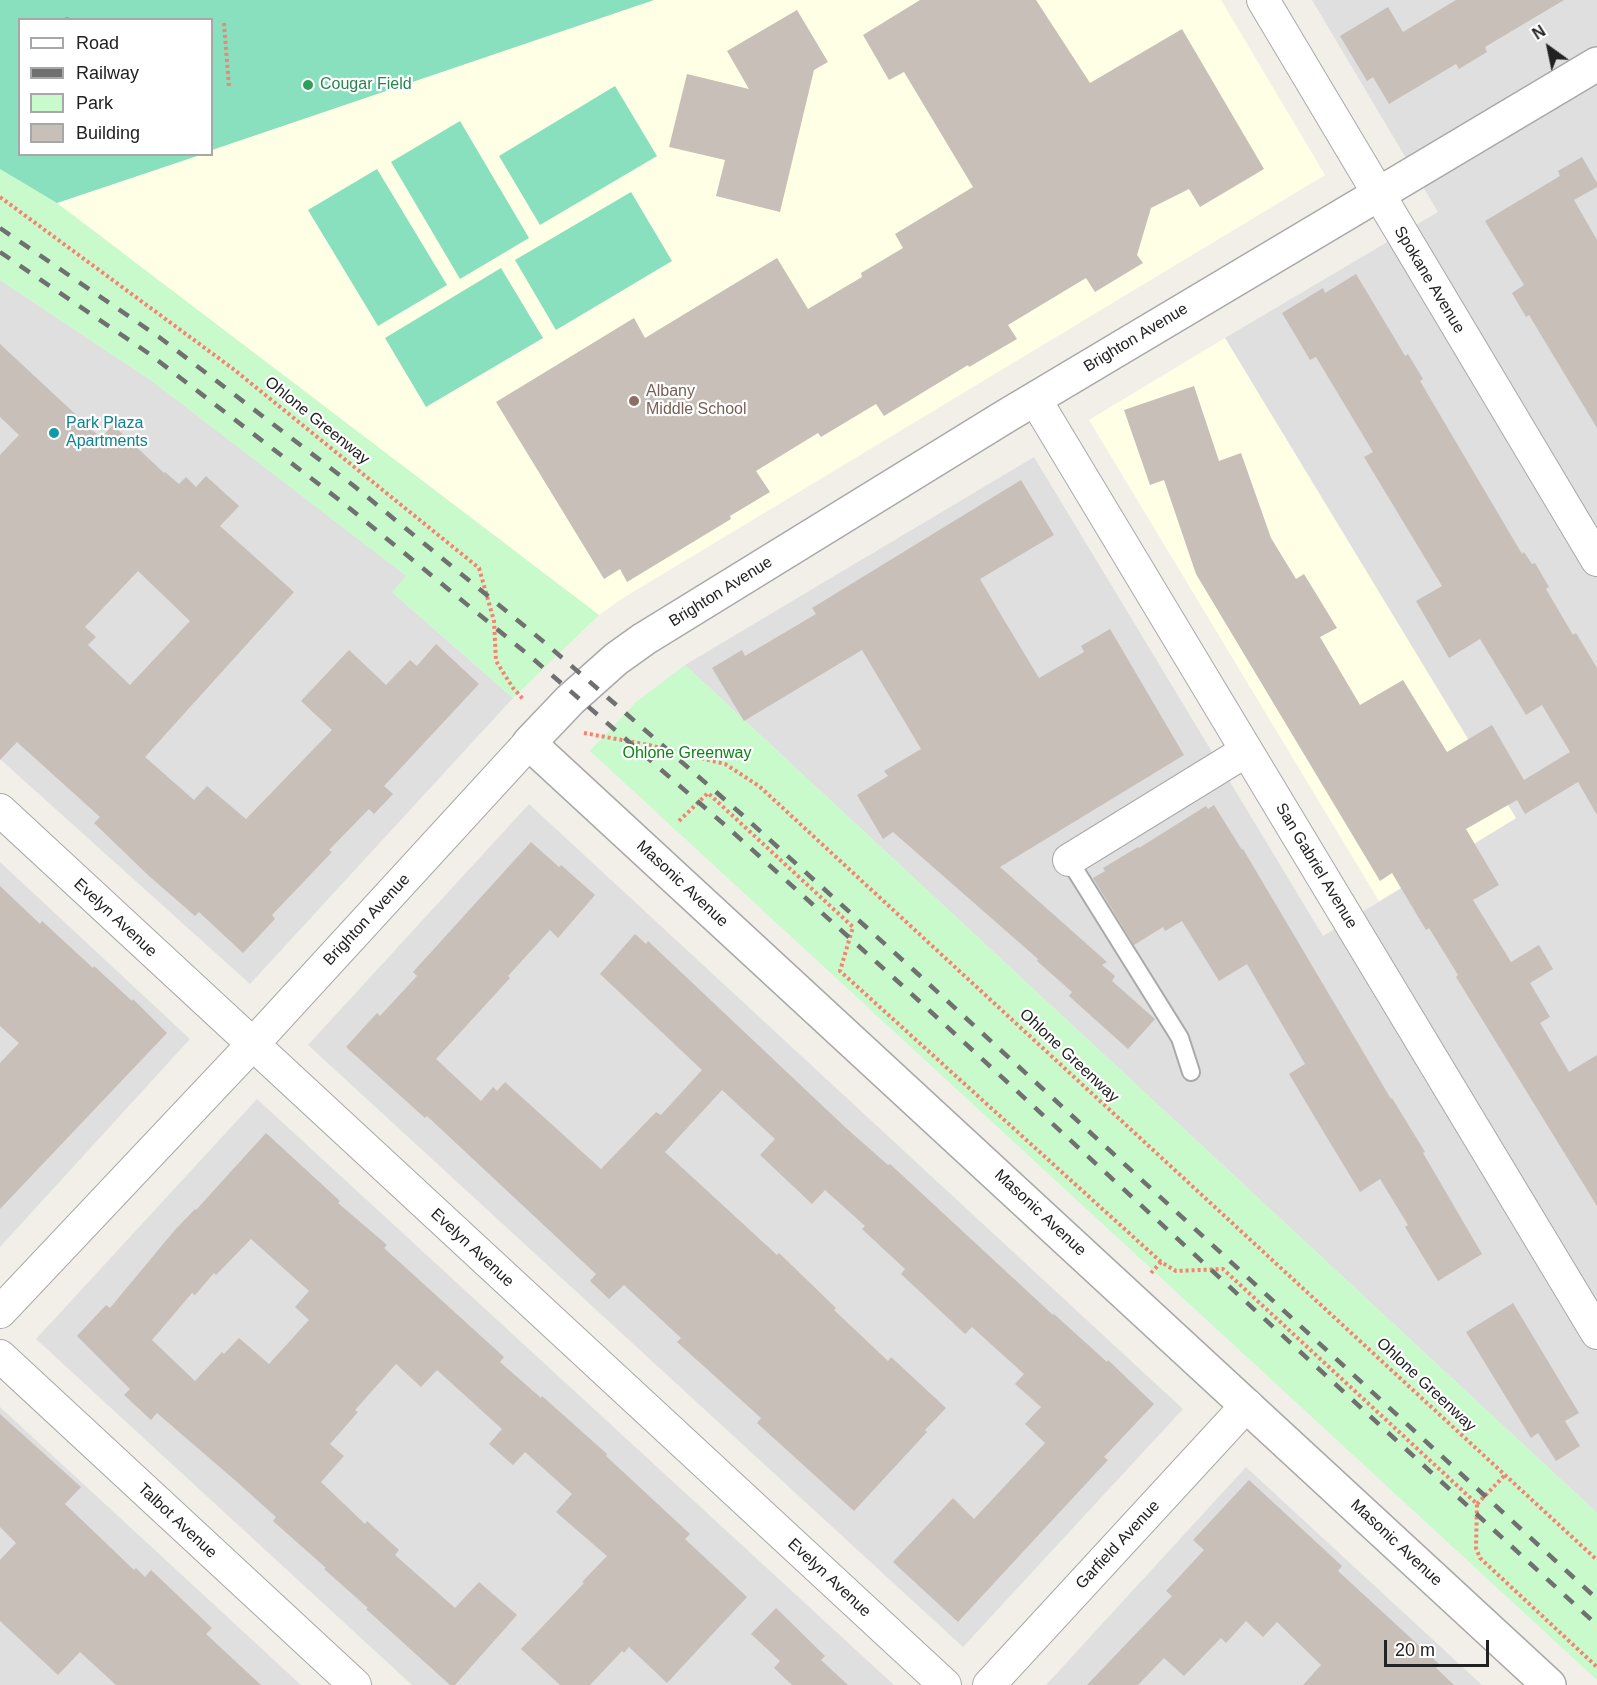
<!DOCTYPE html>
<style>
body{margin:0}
#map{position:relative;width:1597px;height:1685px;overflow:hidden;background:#f2efe9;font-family:Helvetica,sans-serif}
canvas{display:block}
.legend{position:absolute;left:18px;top:18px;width:195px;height:138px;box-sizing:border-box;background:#fff;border:2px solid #a7a7a7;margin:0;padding:8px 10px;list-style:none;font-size:18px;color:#222}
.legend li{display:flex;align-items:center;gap:12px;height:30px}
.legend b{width:30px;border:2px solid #a7a7a7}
.north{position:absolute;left:1519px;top:18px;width:60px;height:60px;-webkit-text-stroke:4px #fff;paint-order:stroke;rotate:327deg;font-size:16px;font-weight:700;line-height:24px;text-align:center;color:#222}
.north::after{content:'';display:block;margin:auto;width:21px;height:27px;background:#222;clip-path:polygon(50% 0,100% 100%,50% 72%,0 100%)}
.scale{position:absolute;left:1384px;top:1640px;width:105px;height:27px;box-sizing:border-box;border:3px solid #222;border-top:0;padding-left:8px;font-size:18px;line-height:21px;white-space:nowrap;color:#222;-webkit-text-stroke:4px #fff;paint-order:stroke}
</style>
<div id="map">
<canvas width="1597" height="1685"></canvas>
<ul class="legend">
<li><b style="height:8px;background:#fff"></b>Road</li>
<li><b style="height:8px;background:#707070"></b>Railway</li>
<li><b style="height:16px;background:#c8facc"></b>Park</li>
<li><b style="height:16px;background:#c7bfb8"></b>Building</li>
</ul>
<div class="north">N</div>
<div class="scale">20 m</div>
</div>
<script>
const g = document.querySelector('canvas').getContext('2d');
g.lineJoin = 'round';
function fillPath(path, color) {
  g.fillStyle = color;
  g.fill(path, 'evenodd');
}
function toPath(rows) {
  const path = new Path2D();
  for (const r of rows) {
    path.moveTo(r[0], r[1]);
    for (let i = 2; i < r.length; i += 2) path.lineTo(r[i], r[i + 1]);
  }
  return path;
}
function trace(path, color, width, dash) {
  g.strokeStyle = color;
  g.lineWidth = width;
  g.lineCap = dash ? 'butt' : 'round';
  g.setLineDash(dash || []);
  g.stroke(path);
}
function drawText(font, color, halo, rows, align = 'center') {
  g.font = font + ' Helvetica,sans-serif';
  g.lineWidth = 4.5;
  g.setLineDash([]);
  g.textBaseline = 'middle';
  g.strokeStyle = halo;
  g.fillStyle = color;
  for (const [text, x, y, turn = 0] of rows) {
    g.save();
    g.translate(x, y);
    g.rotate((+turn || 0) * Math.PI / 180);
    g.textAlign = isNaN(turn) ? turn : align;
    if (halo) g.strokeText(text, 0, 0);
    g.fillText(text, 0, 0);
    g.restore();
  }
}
const residential = toPath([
 [1312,0,1597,0,1597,1513,685,665,1034,457,1323,936,1515,819,1225,338,1438,212],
 [0,280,152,381,407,576,393,593,513,698,250,984,0,759],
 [529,804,1183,1409,963,1647,308,1045],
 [0,862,190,1039,0,1247],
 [257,1099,894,1685,412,1685,36,1339],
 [0,1407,301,1685,0,1685],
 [1246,1467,1482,1685,1046,1685]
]);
const education = toPath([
 [654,0,1221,0,1325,175,623,598,599,615,57,203,200,155,212,154,212,150],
 [1225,338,1516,818,1379,901,1089,420]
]);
const park = toPath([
 [0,169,57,203,599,615,513,698,392,592,406,576,152,381,0,280],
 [685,665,1597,1513,1597,1680,590,751,636,702]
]);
const pitch = toPath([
 [0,0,654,0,212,150,212,20,20,20,20,154,200,155,57,203,0,169],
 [615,86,657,156,540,225,499,156],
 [460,121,529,238,460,279,391,162],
 [377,169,447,285,378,326,308,210],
 [631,192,672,261,556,330,515,260],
 [501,268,543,338,426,407,385,338]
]);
const building = toPath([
 [920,0,1036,0,1090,83,1182,29,1264,169,1200,207,1189,189,1151,208,1137,255,1143,263,1095,292,1086,278,1008,325,1017,339,969,367,968,365,884,416,876,404,821,437,818,433,756,471,770,492,730,516,731,519,627,582,620,569,604,579,496,402,634,318,645,338,777,258,808,309,862,277,861,273,903,248,895,234,973,187,904,72,889,80,863,35],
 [1456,0,1564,0,1485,47,1487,52,1459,69,1456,64,1389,104,1373,77,1367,81,1340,36,1388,7,1403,32],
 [797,10,828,62,814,70,780,212,716,196,725,160,669,147,687,74,749,89,727,51],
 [1582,157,1597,183,1597,187,1574,200,1597,240,1597,428,1529,315,1526,317,1512,293,1524,285,1485,221,1560,176,1558,171],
 [1356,274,1398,344,1405,356,1408,354,1423,379,1420,381,1522,554,1524,552,1532,564,1535,563,1549,587,1546,589,1573,635,1576,633,1597,668,1597,815,1578,782,1525,814,1517,800,1466,829,1499,885,1473,900,1511,962,1539,945,1553,969,1530,983,1550,1017,1540,1023,1569,1072,1597,1055,1597,1206,1456,977,1458,975,1429,928,1426,930,1392,873,1380,881,1196,574,1164,480,1150,485,1124,410,1194,386,1219,461,1241,453,1271,538,1296,579,1304,574,1337,628,1320,637,1360,705,1403,680,1447,752,1492,725,1524,780,1570,752,1542,705,1526,715,1480,639,1449,658,1416,601,1442,586,1364,457,1373,452,1316,357,1310,360,1282,313,1323,288,1325,293],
 [0,344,101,438,113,425,164,473,165,472,179,484,186,477,196,487,206,476,239,506,220,526,294,592,145,757,194,800,207,786,246,819,332,730,301,701,349,650,386,685,410,660,417,666,436,644,479,684,384,786,393,794,374,814,369,809,329,850,332,852,272,915,275,919,243,953,199,912,195,916,149,876,94,823,100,817,17,742,0,760,0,455,19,435,0,417],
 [138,571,190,621,130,685,88,645,96,637,85,627],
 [1021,480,1054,535,980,579,1004,620,1039,678,1084,652,1081,646,1110,629,1184,755,1000,867,1107,962,1102,965,1115,976,1112,981,1155,1019,1128,1049,1069,996,1072,992,1037,961,1038,959,893,832,883,839,857,795,888,776,884,771,921,749,862,650,744,721,712,668,742,650,745,656,816,614,812,608],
 [1214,805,1242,850,1243,849,1391,1099,1392,1098,1425,1152,1423,1153,1482,1254,1438,1281,1405,1227,1408,1225,1380,1179,1360,1192,1329,1141,1289,1074,1305,1064,1247,964,1219,981,1182,921,1165,931,1163,927,1134,945,1093,878,1105,871,1103,868,1138,847,1139,848,1206,806,1208,809],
 [531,842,559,867,561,865,595,895,558,938,550,930,508,976,510,978,436,1059,481,1101,493,1087,497,1091,505,1082,601,1169,656,1112,661,1115,702,1070,600,974,635,934,646,944,648,941,846,1128,888,1165,890,1164,1053,1315,1054,1314,1107,1362,1108,1360,1154,1404,1104,1457,1108,1460,958,1622,893,1562,953,1498,974,1519,1045,1443,1025,1424,1041,1407,1015,1384,1024,1374,972,1327,965,1334,901,1274,905,1269,862,1229,865,1226,825,1190,812,1204,760,1155,775,1139,722,1090,665,1152,777,1255,779,1253,836,1308,834,1310,888,1361,891,1357,946,1408,925,1430,927,1432,854,1511,757,1423,761,1418,677,1342,681,1338,624,1285,609,1299,590,1281,596,1274,427,1116,425,1118,346,1047,377,1013,380,1016,417,976,413,972],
 [0,886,40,924,42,921,93,968,94,966,132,1001,133,999,167,1033,0,1209,0,1063,19,1043,0,1026],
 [266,1133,340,1201,338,1203,387,1245,384,1248,504,1357,500,1362,541,1398,542,1396,607,1454,606,1456,690,1534,685,1539,747,1597,667,1683,629,1647,624,1653,622,1651,590,1685,560,1685,521,1649,584,1583,582,1582,607,1556,556,1512,572,1494,525,1452,513,1465,489,1444,502,1429,437,1370,421,1387,396,1364,355,1410,358,1412,330,1444,344,1456,321,1482,365,1524,367,1521,399,1550,395,1555,455,1608,479,1582,517,1615,455,1685,450,1685,366,1609,368,1608,324,1569,326,1568,273,1521,276,1517,237,1482,157,1413,151,1420,124,1395,130,1389,77,1336,106,1305,110,1308,174,1231,195,1209,196,1210],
 [251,1239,309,1291,295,1307,309,1320,269,1364,239,1338,224,1354,222,1352,195,1381,152,1340,192,1293,195,1295,214,1273,216,1275],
 [1513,1303,1579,1413,1565,1421,1580,1446,1556,1461,1538,1433,1531,1438,1466,1332],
 [0,1414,81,1487,65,1504,134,1570,136,1568,145,1577,151,1570,212,1628,206,1634,261,1685,116,1685,80,1652,58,1675,0,1621,0,1560,16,1543,0,1527],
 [1249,1480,1342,1566,1338,1571,1439,1664,1436,1668,1454,1685,1303,1685,1321,1665,1277,1622,1263,1637,1246,1621,1226,1643,1221,1638,1184,1676,1164,1658,1138,1685,1087,1685,1172,1596,1166,1591,1204,1550,1193,1540],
 [776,1608,825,1656,821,1660,848,1685,792,1685,774,1668,780,1661,751,1634]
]);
const path = toPath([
 [67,20,67,15],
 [224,23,229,87],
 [0,197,232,368,479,568,494,621,496,661,513,688,523,699],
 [584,733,649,745,725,764,759,786,1597,1560],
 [679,821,708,793,853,927,840,971,1161,1262,1176,1271,1223,1269,1477,1504,1476,1548,1480,1558,1597,1667],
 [1151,1273,1161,1262],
 [1477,1504,1505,1475]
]);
const service = toPath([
 [1069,860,1180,1038,1191,1072]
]);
const minor = toPath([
 [1263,0,1597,560],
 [1035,399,1597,1333],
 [0,810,945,1685],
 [1069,860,1246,751],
 [0,1312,252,1045,529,743],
 [0,1356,355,1685],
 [989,1685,1247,1405]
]);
const tertiary = toPath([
 [1549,1685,529,743,570,700,616,659,644,639,1006,416,1597,64]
]);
const rail = toPath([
 [0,228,159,337,354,486,544,642,739,812,918,974,1597,1599],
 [0,252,148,353,342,502,531,657,726,826,905,988,1597,1625]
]);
const markers = [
 [308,85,6,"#2e9e5b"],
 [634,401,6,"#8d6e63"],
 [54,433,6,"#0f9aa8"]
];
const leisureNames = [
 ["Cougar Field",320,85]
];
const streetNames = [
 ["Spokane Avenue",1429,280,59],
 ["Brighton Avenue",1136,338,-31],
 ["Ohlone Greenway",317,421,39],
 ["Brighton Avenue",721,592,-32],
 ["San Gabriel Avenue",1316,866,59],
 ["Masonic Avenue",682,884,43],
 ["Evelyn Avenue",115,918,43],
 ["Brighton Avenue",367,920,-47],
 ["Ohlone Greenway",1069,1056,43],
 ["Masonic Avenue",1040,1213,43],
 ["Evelyn Avenue",472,1248,43],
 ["Ohlone Greenway",1426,1385,43],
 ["Talbot Avenue",177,1521,43],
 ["Masonic Avenue",1396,1543,43],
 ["Garfield Avenue",1118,1545,-47],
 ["Evelyn Avenue",829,1578,43]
];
const educationNames = [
 ["Albany",646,392],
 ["Middle School",646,410]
];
const cultureNames = [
 ["Park Plaza",66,424],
 ["Apartments",66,442]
];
const parkNames = [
 ["Ohlone Greenway",687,754]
];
fillPath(residential, '#e0dfdf');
fillPath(education, '#ffffe5');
fillPath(park, '#c8facc');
fillPath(pitch, '#88e0be');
fillPath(building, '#c7bfb8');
trace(service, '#a9a9a9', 20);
trace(minor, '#a9a9a9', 34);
trace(tertiary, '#a9a9a9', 36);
trace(path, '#fa8072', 4, [3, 3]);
trace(service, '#fff', 16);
trace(minor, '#fff', 32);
trace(tertiary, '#fff', 33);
trace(rail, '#707070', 4.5, [12, 12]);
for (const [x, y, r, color] of markers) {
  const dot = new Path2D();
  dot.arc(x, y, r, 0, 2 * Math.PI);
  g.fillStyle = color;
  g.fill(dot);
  trace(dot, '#fff', 2);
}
drawText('16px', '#27864d', '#fff', leisureNames, 'left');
drawText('16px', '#222', '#fff', streetNames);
drawText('16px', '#785e54', '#fff', educationNames, 'left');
drawText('16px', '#0d838f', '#fff', cultureNames, 'left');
drawText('16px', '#0c8416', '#fff', parkNames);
</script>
